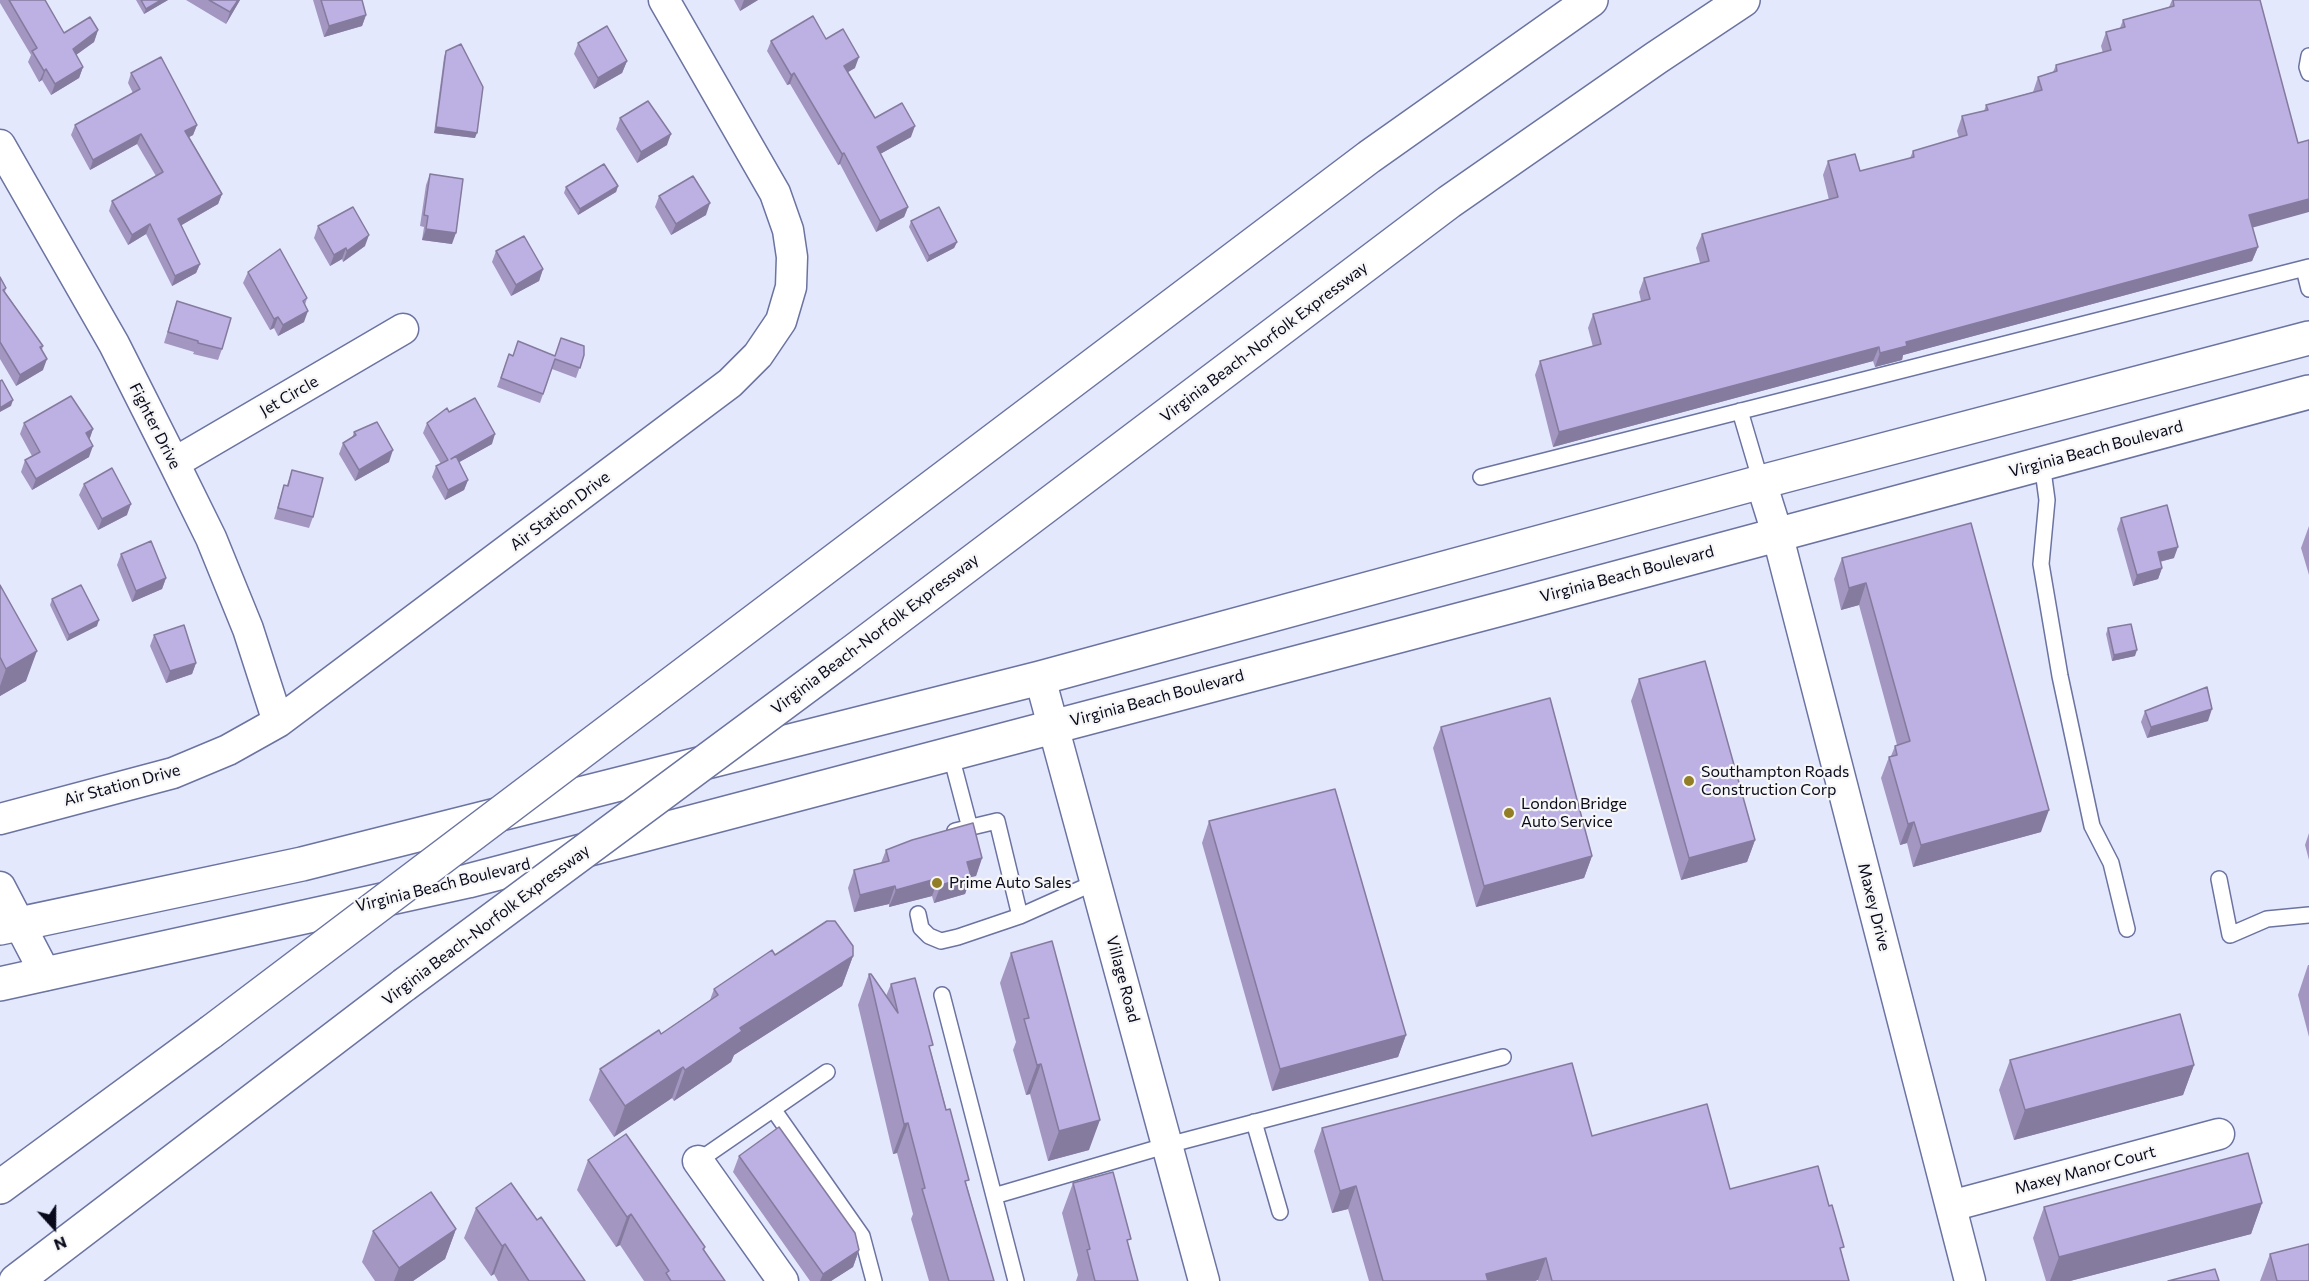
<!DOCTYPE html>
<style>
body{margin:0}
#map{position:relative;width:2309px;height:1281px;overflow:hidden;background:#e4e8fd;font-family:Commissioner,sans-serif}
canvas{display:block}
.north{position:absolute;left:24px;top:1197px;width:60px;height:60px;-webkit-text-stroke:4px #f6f6f6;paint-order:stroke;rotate:159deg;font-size:16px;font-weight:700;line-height:24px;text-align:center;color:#08091a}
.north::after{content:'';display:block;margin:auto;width:21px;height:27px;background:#08091a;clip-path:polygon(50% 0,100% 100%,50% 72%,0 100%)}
</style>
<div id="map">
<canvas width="2309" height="1281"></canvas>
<div class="north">N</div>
</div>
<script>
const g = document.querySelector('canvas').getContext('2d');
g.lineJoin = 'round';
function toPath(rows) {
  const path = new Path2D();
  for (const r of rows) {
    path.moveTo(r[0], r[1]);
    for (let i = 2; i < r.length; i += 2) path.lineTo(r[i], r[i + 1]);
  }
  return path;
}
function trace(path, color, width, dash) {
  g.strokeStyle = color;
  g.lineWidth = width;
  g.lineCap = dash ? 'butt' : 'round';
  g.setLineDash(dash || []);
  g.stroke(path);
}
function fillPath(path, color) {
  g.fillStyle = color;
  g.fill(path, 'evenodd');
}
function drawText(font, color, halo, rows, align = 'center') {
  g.font = font + ' Commissioner,sans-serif';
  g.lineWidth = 4.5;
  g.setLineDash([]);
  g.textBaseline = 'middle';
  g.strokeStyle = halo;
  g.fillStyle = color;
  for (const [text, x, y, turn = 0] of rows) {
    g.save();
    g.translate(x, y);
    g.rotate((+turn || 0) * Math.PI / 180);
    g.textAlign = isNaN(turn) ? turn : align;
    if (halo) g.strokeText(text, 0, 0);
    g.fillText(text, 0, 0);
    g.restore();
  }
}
const lane = toPath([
 [2309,56,2307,67,2309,73],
 [2304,269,2309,289],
 [1740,411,1761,482],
 [2042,463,2047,500,2041,564,2060,676,2092,826,2111,863,2127,929],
 [1481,477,2309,267],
 [950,752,970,828],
 [955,831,997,821,1020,916],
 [2219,879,2230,935,2267,919,2309,915],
 [918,914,921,928,929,936,941,941,958,937,1020,916,1096,882],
 [942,995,1016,1281],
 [773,1109,862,1236,874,1281],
 [1254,1122,1280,1212],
 [698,1161,827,1072],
 [994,1196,1168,1145,1503,1057]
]);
const street = toPath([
 [0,145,114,344,174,463,211,538,248,629,278,722],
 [174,463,403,329],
 [1761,482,1777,533,1970,1281],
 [1040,678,1204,1281],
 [0,819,173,773,228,750,278,722,730,383,758,355,781,321,791,287,792,257,788,230,775,193,664,0],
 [0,887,46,975],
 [698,1161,783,1281],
 [1951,1206,2219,1134]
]);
const primary = toPath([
 [0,928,302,864,1040,678,1761,482,2309,338],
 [0,984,468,881,1512,606,2309,392]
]);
const highway = toPath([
 [850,654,1449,202,1656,58,1743,0],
 [650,700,1369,157,1591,0],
 [0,1187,211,1032],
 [16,1281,404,985]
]);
const highwayBridge = toPath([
 [404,985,850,654],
 [211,1032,650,700]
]);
const wall = toPath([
 [0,0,45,0,64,33,98,30,94,42,76,55,83,67,79,78,51,95,42,80,39,82,28,62,31,55,0,3],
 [136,0,168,0,144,14],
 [186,0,240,0,226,24],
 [313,0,362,0,366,15,362,26,324,37],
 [734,0,758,0,740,11],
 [2172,0,2260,0,2252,227,2258,247,2252,261,1903,355,1902,360,1875,367,1873,361,1553,447,1535,375,1540,361,1593,347,1588,328,1593,314,1641,301,1639,292,1644,278,1700,263,1696,248,1702,234,1829,200,1823,175,1828,161,1860,171,1910,158,1913,151,1959,138,1957,131,1962,116,1984,111,1986,105,2033,92,2038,77,2053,72,2056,65,2103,53,2101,46,2106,32,2120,28,2123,20,2169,7],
 [826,39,855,68,847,72,875,118,911,137,880,154,908,207,904,217,876,232,840,164,838,165,790,84,787,85,767,51,771,41],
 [578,43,627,61,622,73,594,89,574,54],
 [446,51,475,138,434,133,444,57],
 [131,73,197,125,193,135,189,137,222,194,218,204,181,225,200,264,196,273,172,286,146,234,128,245,109,211,112,201,156,176,137,144,90,170,71,135,75,125,133,93,128,83],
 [620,118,667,145,637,163,616,129],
 [430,174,452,244,422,240,424,227,420,226,426,185],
 [618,186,616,192,578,215,564,193,566,187],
 [659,196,706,215,671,235,655,207],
 [911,221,957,242,954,248,927,262,909,227],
 [318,226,365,246,343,262,342,259,330,266,314,238],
 [496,251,543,269,539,281,511,296,492,262],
 [248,272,307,298,305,305,304,322,278,336,274,328,270,330,243,283],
 [0,277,6,288,5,292,43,346,42,350,43,370,16,386,0,359],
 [177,301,222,349,218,360,193,354,194,352,164,343],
 [509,354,513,356,584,355,576,378,552,369,540,403,497,387],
 [449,412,492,444,459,462,468,480,464,490,445,500,432,477,436,466,441,464,423,433,427,423],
 [24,423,93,429,89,439,89,457,32,490,21,472,25,460,32,456,20,434],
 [354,432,389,462,355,481,339,454,343,443,352,438],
 [292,470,313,517,309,528,274,519,284,485,287,485],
 [84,484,127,515,98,530,79,495],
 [2121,518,2174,558,2160,562,2162,568,2158,579,2133,586,2117,529],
 [1971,523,2041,832,1913,867,1907,843,1900,845,1881,778,1889,757,1891,756,1895,746,1897,745,1859,605,1841,610,1834,579,1842,558],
 [2309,526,2309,575,2301,548],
 [121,554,166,578,162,589,132,602,117,565],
 [0,585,26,681,0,696],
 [52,599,97,626,67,641,50,605],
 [2108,628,2135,656,2112,661,2106,634],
 [154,635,196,663,192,674,166,683,150,646],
 [1639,679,1755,840,1747,862,1681,880,1631,701],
 [2145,711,2208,721,2147,738,2141,722],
 [1441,727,1592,856,1584,878,1476,907,1433,748],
 [1209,821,1406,1035,1398,1057,1272,1091,1202,843],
 [2309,833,2309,860,2305,845],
 [886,850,982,858,976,876,971,877,965,894,934,903,932,896,889,907,889,904,854,912,848,888,854,870,881,863],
 [1011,953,1089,1150,1048,1161,1030,1094,1026,1095,1013,1050,1016,1042,1000,983],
 [775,955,853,956,842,986,734,1055,731,1062,674,1101,672,1098,614,1137,589,1100,600,1069,661,1034,710,1000,714,989],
 [2308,965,2309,965,2309,1037,2298,995],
 [869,974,886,996,891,984,931,1052,967,1186,994,1281,929,1281,911,1219,913,1214,897,1153,893,1154,858,1005],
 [2010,1060,2194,1065,2183,1095,2014,1140,1999,1090],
 [1322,1128,1592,1136,1730,1189,1841,1254,1849,1281,1538,1281,1538,1280,1535,1281,1369,1281,1348,1209,1332,1213,1314,1151],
 [739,1156,859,1250,853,1267,831,1281,810,1281,733,1172],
 [588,1160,705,1247,704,1251,725,1281,644,1281,620,1245,616,1247,577,1190],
 [1073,1183,1128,1245,1138,1281,1076,1281,1078,1275,1062,1213],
 [2262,1203,2251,1234,2070,1281,2046,1281,2033,1238,2044,1207],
 [476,1208,537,1220,585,1281,498,1281,494,1274,491,1276,464,1238],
 [456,1229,445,1259,413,1281,375,1281,362,1262,373,1231],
 [2270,1254,2309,1281,2260,1281]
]);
const shadedWall = toPath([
 [161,0,168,0,144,14,146,9],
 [238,0,240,0,226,24,230,12],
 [744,0,758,0,740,11],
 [366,15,362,26,324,37,329,26],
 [98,30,94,42,69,60,73,49],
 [859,57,855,68,840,77,844,66],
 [627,61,622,73,594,89,598,78],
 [83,67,79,78,51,95,55,84],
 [46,69,42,80,39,82,44,71],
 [794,73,790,84,787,85,791,75],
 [197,125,193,135,182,141,185,131],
 [915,126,911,137,873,158,877,147],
 [436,127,477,133,475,138,434,133],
 [141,134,137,144,90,170,93,160],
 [671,134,667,145,637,163,641,152],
 [844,153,840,164,838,165,842,154],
 [618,186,616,192,578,215,580,209],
 [222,194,218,204,175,229,178,219],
 [2309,199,2309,212,2244,230,2249,215],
 [710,203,706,215,671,235,676,224],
 [908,207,904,217,876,232,880,221],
 [150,224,146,234,128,245,132,235],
 [426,229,456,233,452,244,422,240],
 [369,235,365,246,343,262,347,251],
 [957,242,954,248,927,262,929,256],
 [2258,247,2252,261,1903,355,1902,360,1875,367,1880,353,1906,342],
 [346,248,342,259,330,266,334,255],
 [200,264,196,273,172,286,175,276],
 [543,269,539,281,511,296,516,285],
 [308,311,304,322,278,336,283,325],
 [278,317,274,328,270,330,274,319],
 [1879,347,1873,361,1553,447,1559,432],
 [47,359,43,370,16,386,20,375],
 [13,400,11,406,0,412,0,408],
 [93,429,89,441,86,433],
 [495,434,492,444,447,469,451,459],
 [93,446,89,457,32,490,36,479],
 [393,450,389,462,355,481,359,470],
 [468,480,464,490,445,500,448,490],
 [131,504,127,515,98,530,102,519],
 [2178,547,2174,558,2154,563,2158,552],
 [2162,568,2158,579,2133,586,2137,575],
 [166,578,162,589,132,602,136,591],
 [1866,583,1859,605,1841,610,1849,588],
 [99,620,97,626,67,641,69,635],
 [2137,650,2135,656,2112,661,2114,655],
 [37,651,26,681,0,696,0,686,6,669],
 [196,663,192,674,166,683,170,671],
 [2212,709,2208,721,2147,738,2151,727],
 [2049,810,2041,832,1913,867,1921,845],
 [1914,822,1907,843,1900,845,1908,824],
 [1755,840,1747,862,1681,880,1689,858],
 [1592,856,1584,878,1476,907,1484,886],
 [982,858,976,876,971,877,965,894,934,903,941,885,967,862],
 [939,878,932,896,889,907,896,890],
 [895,886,889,904,854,912,860,895],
 [853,956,842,986,734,1055,731,1062,674,1101,685,1070,740,1028],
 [1406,1035,1398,1057,1272,1091,1280,1069],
 [1041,1064,1030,1094,1026,1095,1037,1065],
 [2194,1065,2183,1095,2014,1140,2025,1110],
 [683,1067,672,1098,614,1137,625,1106],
 [1100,1120,1089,1150,1048,1161,1059,1131],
 [908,1123,897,1153,893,1154,904,1124],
 [1356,1186,1348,1209,1332,1213,1340,1191],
 [2262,1203,2251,1234,2070,1281,2050,1281,2059,1257],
 [631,1214,620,1245,616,1247,627,1217],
 [456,1229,445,1259,413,1281,394,1281,399,1268],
 [505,1244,494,1274,491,1276,502,1246],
 [859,1250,853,1267,831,1281,820,1281,823,1274],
 [1546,1258,1538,1280,1535,1281,1483,1281,1486,1274]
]);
const building = toPath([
 [9,0,45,0,64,33,90,17,98,30,73,49,83,67,55,84,46,69,44,71,32,51,37,48,9,0],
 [141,0,161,0,146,9,141,0],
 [209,0,238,0,230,12,209,0],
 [321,0,362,0,366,15,329,26,321,0],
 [2173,0,2260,0,2298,143,2309,140,2309,199,2249,215,2258,247,1906,342,1907,346,1880,353,1879,347,1559,432,1540,361,1601,344,1593,314,1650,299,1644,278,1709,261,1702,234,1838,197,1828,161,1855,154,1860,171,1914,157,1913,151,1967,135,1962,116,1988,110,1986,105,2042,90,2038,77,2057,71,2056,65,2111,50,2106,32,2125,27,2123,20,2174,6,2173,0],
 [813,16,826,39,843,29,859,57,844,66,875,118,902,103,915,126,877,147,908,207,880,221,844,153,842,154,794,73,791,75,771,41,813,16],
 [607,26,627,61,598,78,578,43,607,26],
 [461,44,483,87,477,133,436,127,446,51,461,44],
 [161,57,197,125,185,131,222,194,178,219,200,264,175,276,150,224,132,235,112,201,163,172,141,134,93,160,75,125,140,89,131,73,161,57],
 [648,101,671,134,641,152,620,118,648,101],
 [604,164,618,186,580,209,566,187,604,164],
 [430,174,463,179,456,233,426,229,428,216,424,215,430,174],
 [693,176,710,203,676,224,659,196,693,176],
 [353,207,369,235,347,251,346,248,334,255,318,226,353,207],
 [939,207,957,242,929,256,911,221,939,207],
 [524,236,543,269,516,285,496,251,524,236],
 [280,249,307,298,303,301,308,311,283,325,278,317,274,319,248,272,280,249],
 [0,277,6,288,3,290,43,346,40,347,47,359,20,375,0,342,0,277],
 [177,301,231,318,222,349,198,343,198,341,168,332,177,301],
 [561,338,584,346,584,355,580,368,555,359,543,394,501,378,509,354,513,356,518,341,555,356,561,338],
 [2,380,13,400,0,408,0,381,2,380],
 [71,396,93,429,86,433,93,446,36,479,25,460,40,452,24,423,71,396],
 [475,398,495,434,451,459,456,456,468,480,448,490,436,466,448,460,427,423,447,408,449,412,475,398],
 [377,422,393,450,359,470,343,443,356,435,354,432,377,422],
 [112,468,131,504,102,519,84,484,112,468],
 [292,470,323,478,313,517,278,508,284,485,288,486,292,470],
 [2167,505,2178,547,2158,552,2162,568,2137,575,2121,518,2167,505],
 [1971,523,2049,810,1921,845,1914,822,1908,824,1889,757,1897,755,1895,746,1910,741,1866,583,1849,588,1842,558,1971,523],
 [151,541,166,578,136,591,121,554,151,541],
 [0,585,37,651,6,669,0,657,0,585],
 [81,585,99,620,69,635,52,599,81,585],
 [2131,624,2137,650,2114,655,2108,628,2131,624],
 [184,625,196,663,170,671,154,635,184,625],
 [1705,661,1755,840,1689,858,1639,679,1705,661],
 [2207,687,2212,709,2151,727,2145,711,2207,687],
 [1550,698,1592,856,1484,886,1441,727,1550,698],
 [1335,789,1406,1035,1280,1069,1209,821,1335,789],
 [973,823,982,858,967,862,971,876,941,885,939,878,896,890,895,886,860,895,854,870,889,861,886,850,912,840,973,823],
 [827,921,835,921,853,946,853,956,740,1028,742,1031,685,1070,683,1067,625,1106,600,1069,659,1030,661,1034,718,995,714,989,772,950,775,955,827,921],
 [1052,941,1100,1120,1059,1131,1041,1064,1037,1065,1024,1019,1029,1018,1011,953,1052,941],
 [869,974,871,974,898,1013,891,984,915,978,933,1045,929,1046,946,1110,950,1109,969,1180,965,1181,994,1281,949,1281,922,1189,925,1188,908,1123,904,1124,869,974],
 [2180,1014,2194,1065,2025,1110,2010,1060,2180,1014],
 [1572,1063,1592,1136,1707,1104,1730,1189,1818,1166,1829,1206,1832,1205,1844,1247,1840,1248,1849,1281,1552,1281,1546,1258,1486,1274,1488,1281,1383,1281,1356,1186,1340,1191,1322,1128,1572,1063],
 [779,1127,855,1233,859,1250,823,1274,739,1156,779,1127],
 [626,1134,705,1247,703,1249,725,1281,671,1281,666,1273,669,1271,631,1214,627,1217,588,1160,626,1134],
 [2248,1153,2262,1203,2059,1257,2044,1207,2248,1153],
 [1113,1172,1131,1239,1127,1240,1138,1281,1095,1281,1087,1250,1090,1249,1073,1183,1113,1172],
 [511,1183,537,1220,541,1217,585,1281,529,1281,505,1244,502,1246,476,1208,511,1183],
 [431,1192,456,1229,399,1268,373,1231,431,1192],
 [2309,1244,2309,1281,2277,1281,2270,1254,2309,1244],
 [2215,1269,2219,1281,2168,1281,2215,1269]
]);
const markers = [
 [1689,781,6,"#917e25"],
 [1509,813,6,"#917e25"],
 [937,883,6,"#917e25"]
];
const streetNames = [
 ["Virginia Beach-Norfolk Expressway",1264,342,-37],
 ["Jet Circle",289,396,-30],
 ["Fighter Drive",155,426,63],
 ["Virginia Beach Boulevard",2096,449,-15],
 ["Air Station Drive",560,511,-37],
 ["Virginia Beach Boulevard",1627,574,-15],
 ["Virginia Beach-Norfolk Expressway",875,634,-37],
 ["Virginia Beach Boulevard",1157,698,-15],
 ["Air Station Drive",122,785,-15],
 ["Virginia Beach Boulevard",443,885,-14],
 ["Maxey Drive",1874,907,76],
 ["Virginia Beach-Norfolk Expressway",486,925,-37],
 ["Village Road",1123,979,75],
 ["Maxey Manor Court",2085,1170,-15]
];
const poiNames = [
 ["Southampton Roads",1701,772],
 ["Construction Corp",1701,790],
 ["London Bridge",1521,804],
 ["Auto Service",1521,822],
 ["Prime Auto Sales",949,883]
];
trace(lane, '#6b73a1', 18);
trace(street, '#6b73a1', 33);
trace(primary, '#6b73a1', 36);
trace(highway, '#6b73a1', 36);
trace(lane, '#fff', 15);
trace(street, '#fff', 30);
trace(primary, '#fff', 33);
trace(highway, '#fff', 33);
trace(highwayBridge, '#6b73a1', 36, []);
trace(highwayBridge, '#fff', 33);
fillPath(wall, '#a397c2');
fillPath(shadedWall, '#847b9e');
fillPath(building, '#bdb0e2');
trace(building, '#847b9e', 1.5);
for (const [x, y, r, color] of markers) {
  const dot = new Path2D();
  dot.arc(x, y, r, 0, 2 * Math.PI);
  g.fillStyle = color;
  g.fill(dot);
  trace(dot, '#f6f6f6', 2);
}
drawText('16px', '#08091a', '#f6f6f6', streetNames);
drawText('16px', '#08091a', '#f6f6f6', poiNames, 'left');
</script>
